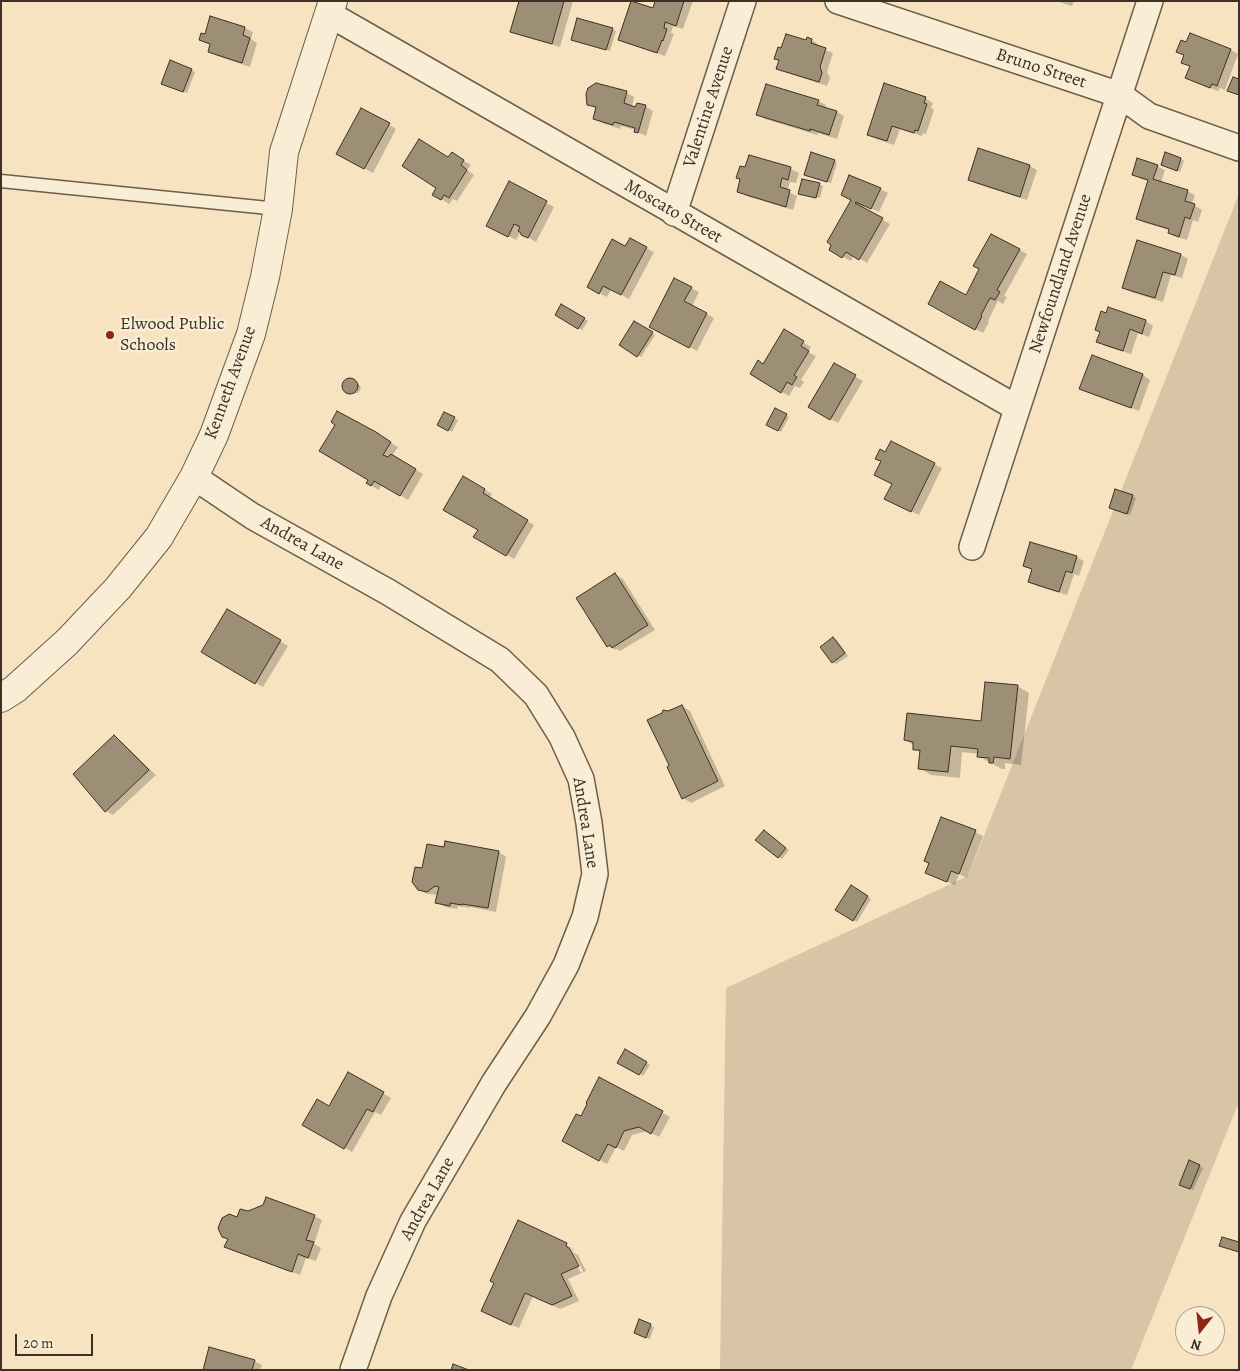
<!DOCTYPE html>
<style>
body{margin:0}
#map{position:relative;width:1240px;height:1371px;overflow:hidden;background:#f7e3c0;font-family:Alegreya,serif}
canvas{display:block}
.frame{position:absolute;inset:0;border:2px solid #3b3126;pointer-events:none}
.north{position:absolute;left:1175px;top:1306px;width:50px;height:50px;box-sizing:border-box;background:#faedd6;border:1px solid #aea290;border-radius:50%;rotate:196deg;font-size:14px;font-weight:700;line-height:20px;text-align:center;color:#3b3126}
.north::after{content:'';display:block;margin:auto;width:18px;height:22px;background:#8f2418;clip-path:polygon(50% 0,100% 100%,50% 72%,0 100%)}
.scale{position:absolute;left:15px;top:1334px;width:78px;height:22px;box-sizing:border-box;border:2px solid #3b3126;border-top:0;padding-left:6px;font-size:15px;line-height:18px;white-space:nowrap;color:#3b3126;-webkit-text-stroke:4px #faedd6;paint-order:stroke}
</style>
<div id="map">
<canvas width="1240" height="1371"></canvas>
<div class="frame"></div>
<div class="north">N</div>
<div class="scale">20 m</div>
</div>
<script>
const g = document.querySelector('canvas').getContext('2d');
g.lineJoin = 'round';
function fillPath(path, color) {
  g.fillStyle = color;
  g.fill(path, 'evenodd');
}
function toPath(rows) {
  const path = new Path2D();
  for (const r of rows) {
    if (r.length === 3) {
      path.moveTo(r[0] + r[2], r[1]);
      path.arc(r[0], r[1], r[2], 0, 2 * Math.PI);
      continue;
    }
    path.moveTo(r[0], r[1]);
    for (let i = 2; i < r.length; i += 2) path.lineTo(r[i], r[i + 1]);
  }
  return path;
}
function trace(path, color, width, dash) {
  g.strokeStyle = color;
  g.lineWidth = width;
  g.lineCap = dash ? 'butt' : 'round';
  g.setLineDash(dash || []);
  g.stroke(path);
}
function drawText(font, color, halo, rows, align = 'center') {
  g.font = font + ' Alegreya,serif';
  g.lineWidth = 5;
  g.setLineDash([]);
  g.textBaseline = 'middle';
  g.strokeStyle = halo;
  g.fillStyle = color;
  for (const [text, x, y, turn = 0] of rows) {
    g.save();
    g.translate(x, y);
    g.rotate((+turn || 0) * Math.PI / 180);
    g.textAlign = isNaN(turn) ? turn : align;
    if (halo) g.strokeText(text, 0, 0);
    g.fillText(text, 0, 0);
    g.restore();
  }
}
const green = toPath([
 [1239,194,1239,1102,1131,1370,720,1370,726,988,968,876]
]);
const shadow = toPath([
 [520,1,573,1,560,47,519,35,511,31],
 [657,1,693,1,683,29,673,26,671,33,674,34,665,56,627,43,620,39,654,9],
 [1056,1,1074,1,1072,6],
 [211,17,245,28,253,32,251,39,257,43,250,67,217,56,209,52,211,45,200,40,206,35],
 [612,29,616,31,610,51,572,40],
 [1190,34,1231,50,1238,54,1225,90,1220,88,1218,91,1194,82,1187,78,1191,67,1183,62,1185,56,1177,51,1187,43],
 [812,40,819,45,819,47,833,53,827,72,830,78,827,86,785,72,777,68,780,60,807,42],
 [191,70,195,72,187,93,166,85],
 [627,93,634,97,632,107,645,106,653,111,646,136,635,131,636,130,621,126,620,129,602,123,595,119,597,109,589,104],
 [925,98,933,103,931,108,934,110,926,134,923,133,922,136,900,129,894,145,876,139,868,134],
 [818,101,826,105,825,108,837,112,844,116,837,139,818,133,817,135,765,119,758,114],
 [362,109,396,129,373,173,338,154],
 [750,156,791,169,799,173,796,183,790,182,787,191,797,196,793,210,746,196,738,191,741,180,738,178,746,169],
 [459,158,471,165,467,170,474,175,457,201,453,199,449,204,434,194,448,159],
 [1181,159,1184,161,1180,172,1166,166],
 [834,161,837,163,831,183,809,176],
 [1030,166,1037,170,1027,200,977,184,969,179],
 [1157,166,1165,170,1161,182,1187,191,1195,195,1192,204,1202,210,1198,222,1193,220,1187,240,1177,237,1169,232,1170,230,1145,223,1138,219,1149,181,1141,179,1133,174],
 [509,183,554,207,536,242,522,234,521,231,516,240,495,229],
 [819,184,823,186,820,198,802,193],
 [880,189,888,193,879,212,864,205,863,209,890,224,867,263,854,255,851,261,830,250,852,200],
 [992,235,1027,254,1004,296,1007,297,1003,304,998,301,988,321,989,322,983,333,929,304,966,296,981,269],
 [630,240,654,252,629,299,611,289,607,297,588,287,626,248],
 [1181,255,1188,259,1182,278,1171,275,1163,302,1131,292,1123,287],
 [691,288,699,292,692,306,714,318,697,351,658,331],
 [562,306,588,321,582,330,556,315],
 [1109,309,1146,321,1153,326,1149,337,1138,333,1131,354,1105,346,1098,341],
 [635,322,655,335,641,357,620,345],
 [784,331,811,347,808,352,816,356,801,380,804,382,800,388,795,386,789,396,751,374,764,365],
 [1093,357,1143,375,1150,380,1139,411,1089,393,1081,389],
 [834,364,863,381,838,423,810,407],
 [350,380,359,384,361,389,358,393,353,394,345,390,343,385,346,381],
 [776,410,789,417,781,432,768,425],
 [444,414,458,420,452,432,439,425],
 [367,428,398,447,392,456,423,474,408,500,382,484,379,490,367,483,369,480],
 [886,453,934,464,942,468,919,515,894,503,893,484],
 [463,477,492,494,489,498,534,525,514,559,475,536,479,530],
 [1132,496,1136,498,1130,515,1114,510],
 [1076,557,1084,561,1079,576,1074,574,1067,595,1037,586,1030,582,1033,570,1024,566],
 [615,574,623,579,655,630,620,651,617,649,616,650,608,646],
 [228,610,288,646,263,687,203,652],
 [833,638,837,640,848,656,836,664,833,662],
 [1017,686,1029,693,1021,765,1005,763,1005,769,1002,769,978,756,979,754,962,752,960,778,931,775,919,768,921,753,914,749,914,745,905,740,982,723],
 [682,706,690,711,725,786,691,803,683,798,670,766,668,713],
 [114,736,121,741,156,775,113,815,106,811],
 [975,832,983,836,967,878,959,874,955,885,927,873],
 [767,833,789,850,782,859,778,857],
 [499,852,506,857,496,912,470,907,470,908,458,906,457,909,445,907,437,902,439,893,436,895,427,894,419,889,423,869],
 [851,887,871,899,857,922,837,910],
 [625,1051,650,1065,643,1076,619,1062],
 [349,1074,391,1098,381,1115,375,1112,352,1152,303,1125,330,1107],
 [600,1079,670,1117,659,1137,648,1131,632,1135,624,1151,616,1147,607,1164,563,1140,581,1118],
 [1190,1162,1203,1168,1193,1190,1184,1186],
 [264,1206,314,1216,322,1220,314,1244,321,1248,316,1261,306,1258,300,1275,234,1251,226,1247,238,1219],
 [519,1222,574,1249,573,1251,572,1248,569,1248,581,1273,583,1271,573,1252,578,1255,586,1271,568,1279,579,1301,560,1309,533,1296,519,1328,490,1315,496,1283],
 [640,1321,654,1327,650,1339,638,1335],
 [254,1361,262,1365,260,1370,204,1370]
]);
const building = toPath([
 [519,1,564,1,552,44,510,32,519,1],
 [631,1,653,8,655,1,684,1,676,26,665,22,664,28,667,29,663,41,662,40,657,53,618,40,631,1],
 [210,16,245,27,243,35,250,38,242,63,208,52,210,44,199,40,201,33,205,34,210,16],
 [577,18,613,28,606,50,571,40,577,18],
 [1190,33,1231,49,1217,86,1212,84,1210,88,1185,78,1190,66,1181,63,1184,55,1176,52,1181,40,1186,42,1190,33],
 [786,34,806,40,807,37,812,39,811,43,826,48,820,67,822,73,819,82,776,69,779,60,774,59,778,47,781,48,786,34],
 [170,60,192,69,183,92,161,84,170,60],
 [1233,77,1239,79,1239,95,1227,91,1233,77],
 [596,83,627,91,624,103,635,107,637,103,646,105,638,133,634,132,635,128,614,122,613,125,593,119,596,107,587,105,586,94,588,88,596,83],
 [884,83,926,97,924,103,927,104,918,131,915,130,914,133,892,126,887,141,867,135,884,83],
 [766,84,819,100,817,105,837,111,829,135,810,129,810,131,756,115,766,84],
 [361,108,390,123,364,169,336,154,361,108],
 [419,139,448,157,452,152,464,160,461,165,467,170,449,198,444,195,441,200,432,195,436,188,402,166,419,139],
 [978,148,1030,165,1020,197,968,180,978,148],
 [811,152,835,160,827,182,804,175,811,152],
 [1165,152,1181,158,1177,171,1161,165,1165,152],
 [749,155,791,167,788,180,782,178,780,187,790,190,786,207,737,192,740,179,736,178,740,166,745,167,749,155],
 [1137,158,1158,165,1153,179,1188,190,1185,201,1195,204,1190,219,1185,217,1179,237,1168,233,1169,229,1136,219,1148,180,1132,175,1137,158],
 [849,175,881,188,871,209,856,202,855,203,883,218,859,260,846,252,842,258,829,250,831,245,827,242,851,200,841,195,849,175],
 [802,179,820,183,816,198,798,194,802,179],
 [509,181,547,201,528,238,521,235,521,233,518,231,520,227,514,224,508,237,486,226,509,181],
 [991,234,1020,249,997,290,1000,292,995,300,990,298,981,315,982,316,975,330,928,304,940,281,966,295,979,269,973,266,991,234],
 [630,238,647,247,621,295,603,286,599,294,587,287,612,239,625,246,630,238],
 [1137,240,1181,254,1175,275,1163,272,1155,298,1122,288,1137,240],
 [674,278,692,287,684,301,707,313,689,348,649,327,674,278],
 [561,304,585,318,578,329,555,315,561,304],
 [1108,307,1146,320,1142,334,1130,329,1123,351,1096,342,1100,332,1095,330,1101,311,1106,313,1108,307],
 [634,321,653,332,637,357,619,345,634,321],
 [784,329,804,341,801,346,809,351,794,375,797,377,792,385,787,382,781,393,750,374,758,360,763,364,784,329],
 [1092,355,1143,374,1131,408,1079,389,1092,355],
 [834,363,856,375,830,420,808,407,834,363],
 [350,386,8],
 [775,408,787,414,778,431,766,425,775,408],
 [337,411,376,432,391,442,383,455,388,457,391,454,416,469,400,496,374,481,371,486,366,483,368,480,319,451,335,425,331,422,337,411],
 [444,412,455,417,448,431,437,425,444,412],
 [891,441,935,463,911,512,884,499,892,484,874,475,881,461,875,459,880,449,885,452,891,441],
 [463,476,485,489,483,493,528,520,506,556,473,537,478,530,443,510,463,476],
 [1115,489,1133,495,1127,514,1109,508,1115,489],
 [1030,542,1077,556,1072,573,1066,571,1059,592,1028,582,1032,569,1023,566,1030,542],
 [615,573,648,625,612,648,610,645,607,647,576,598,615,573],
 [227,609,281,640,255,684,201,652,227,609],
 [833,637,845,653,832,663,820,647,833,637],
 [985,682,1018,685,1010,759,994,757,993,763,989,763,989,758,977,757,978,749,951,746,948,772,918,769,920,750,913,750,913,742,904,740,907,713,981,721,985,682],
 [682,705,718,781,682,799,667,767,669,765,647,720,662,713,663,710,668,711,682,705],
 [114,735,149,770,105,812,73,774,114,735],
 [941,817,976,830,959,874,951,871,947,882,925,873,929,863,924,861,941,817],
 [764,830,786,848,778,858,755,840,764,830],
 [445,841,499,851,488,908,462,904,462,905,450,903,450,906,435,903,439,887,435,886,427,892,418,890,412,882,415,867,422,868,427,844,444,847,445,841],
 [851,885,868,896,853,921,835,910,851,885],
 [625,1049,647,1062,639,1075,617,1063,625,1049],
 [348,1072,384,1092,373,1112,367,1109,344,1149,302,1125,317,1099,329,1106,348,1072],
 [599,1077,663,1111,651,1134,639,1127,624,1131,616,1148,608,1144,599,1161,562,1141,576,1114,581,1116,587,1104,586,1103,599,1077],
 [1189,1160,1200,1165,1190,1189,1179,1185,1189,1160],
 [266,1197,315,1215,306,1240,314,1242,308,1258,298,1254,292,1272,224,1247,228,1239,222,1237,218,1228,222,1218,229,1214,237,1217,240,1209,248,1211,263,1205,266,1197],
 [518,1220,567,1243,566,1246,570,1249,579,1266,561,1274,572,1296,552,1305,525,1293,511,1325,481,1311,494,1283,490,1281,518,1220],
 [1222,1237,1239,1242,1239,1252,1219,1246,1222,1237],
 [639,1319,651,1324,646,1338,634,1333,639,1319],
 [209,1347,255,1360,252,1370,203,1370,209,1347],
 [453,1364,469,1370,451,1370,453,1364]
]);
const service = toPath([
 [1,181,278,209]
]);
const minor = toPath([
 [838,1,1120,95,1149,116,1239,148],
 [329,14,1017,408],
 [674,213,743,1],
 [194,477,252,516,388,592,500,660,536,695,562,737,581,779,589,823,595,874,585,917,566,965,538,1016,494,1083,413,1221,379,1296,353,1370],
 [972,547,1150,1]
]);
const tertiary = toPath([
 [1,698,15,689,67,642,118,588,159,537,194,477,214,435,251,334,265,277,278,209,284,152,333,1]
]);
const markers = [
 [110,335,5,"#8f2418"]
];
const streetNames = [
 ["Bruno Street",1041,69,18],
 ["Valentine Avenue",709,107,-72],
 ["Moscato Street",673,212,30],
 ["Newfoundland Avenue",1061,274,-72],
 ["Kenneth Avenue",231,383,-70],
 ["Andrea Lane",302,544,29],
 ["Andrea Lane",585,823,81],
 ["Andrea Lane",428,1199,-61]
];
const poiNames = [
 ["Elwood Public",120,325],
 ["Schools",120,346]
];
fillPath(green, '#d7c5a6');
fillPath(shadow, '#0003');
fillPath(building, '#9d8e76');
trace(building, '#3b3126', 1);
trace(service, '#6a5e4c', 15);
trace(minor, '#6a5e4c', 28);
trace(tertiary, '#6a5e4c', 30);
trace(service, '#faedd6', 12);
trace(minor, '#faedd6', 25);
trace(tertiary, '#faedd6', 28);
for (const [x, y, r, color] of markers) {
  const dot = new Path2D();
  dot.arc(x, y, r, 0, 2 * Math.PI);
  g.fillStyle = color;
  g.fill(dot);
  trace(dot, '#faedd6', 2);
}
drawText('18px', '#3b3126', '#faedd6', streetNames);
drawText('18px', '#3b3126', '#faedd6', poiNames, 'left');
</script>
